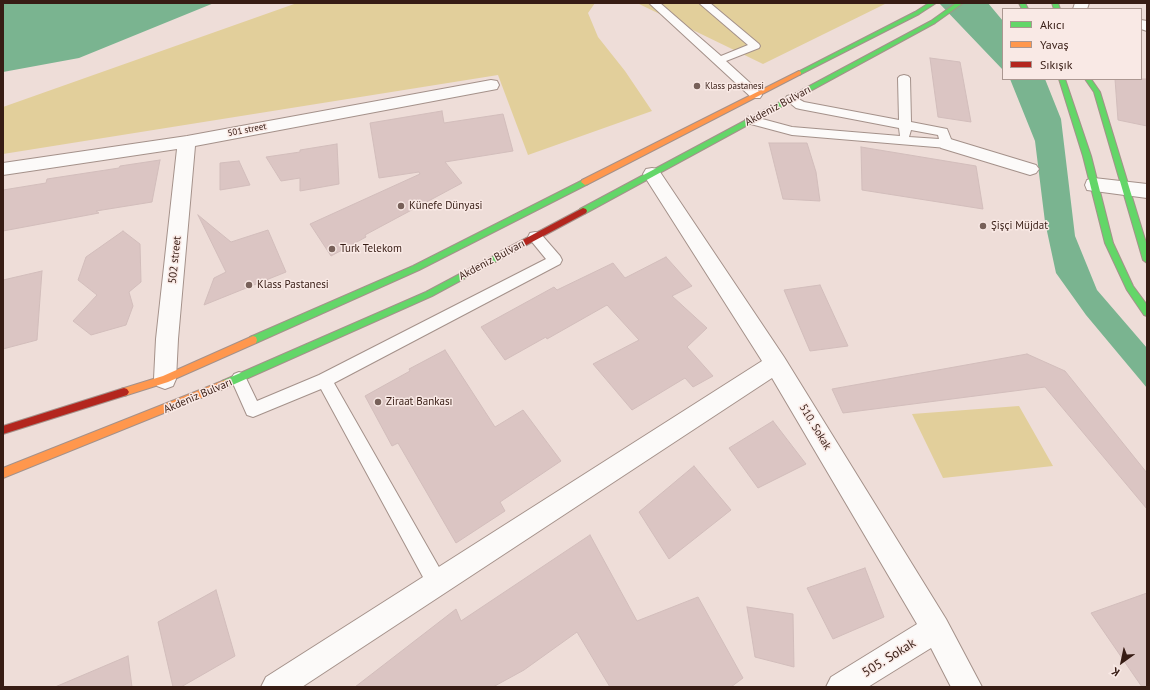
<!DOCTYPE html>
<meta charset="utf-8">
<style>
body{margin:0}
#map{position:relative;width:1150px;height:690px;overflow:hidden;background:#eeddd8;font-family:"PT Sans",sans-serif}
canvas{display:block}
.frame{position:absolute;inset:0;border:4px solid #371c14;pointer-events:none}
.legend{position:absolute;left:1002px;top:8px;width:140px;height:72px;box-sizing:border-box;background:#f9e9e5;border:1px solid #ab9791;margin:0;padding:5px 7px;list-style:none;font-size:12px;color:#371c14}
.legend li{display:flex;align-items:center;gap:8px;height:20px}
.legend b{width:20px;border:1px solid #ab9791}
.north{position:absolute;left:1102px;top:642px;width:40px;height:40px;-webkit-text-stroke:3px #f9e9e5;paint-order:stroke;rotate:213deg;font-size:11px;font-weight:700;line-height:16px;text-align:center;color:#371c14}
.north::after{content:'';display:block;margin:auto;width:14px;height:18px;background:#371c14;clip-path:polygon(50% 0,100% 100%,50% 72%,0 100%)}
</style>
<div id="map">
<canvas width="1150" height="690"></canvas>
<div class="frame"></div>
<ul class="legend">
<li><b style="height:5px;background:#63d668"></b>Akıcı</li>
<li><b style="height:5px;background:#ff974d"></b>Yavaş</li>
<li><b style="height:5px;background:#b3261e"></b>Sıkışık</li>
</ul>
<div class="north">K</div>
</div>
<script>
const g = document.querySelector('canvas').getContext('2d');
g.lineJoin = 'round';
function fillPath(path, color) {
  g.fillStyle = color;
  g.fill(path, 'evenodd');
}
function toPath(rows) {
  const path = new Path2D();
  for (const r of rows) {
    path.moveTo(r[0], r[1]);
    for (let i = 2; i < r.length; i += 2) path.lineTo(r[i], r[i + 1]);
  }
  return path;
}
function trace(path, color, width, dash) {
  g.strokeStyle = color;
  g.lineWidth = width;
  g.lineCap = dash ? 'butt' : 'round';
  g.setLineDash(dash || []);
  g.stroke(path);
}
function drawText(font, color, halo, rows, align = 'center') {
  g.font = font + ' "PT Sans",sans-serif';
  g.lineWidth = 3;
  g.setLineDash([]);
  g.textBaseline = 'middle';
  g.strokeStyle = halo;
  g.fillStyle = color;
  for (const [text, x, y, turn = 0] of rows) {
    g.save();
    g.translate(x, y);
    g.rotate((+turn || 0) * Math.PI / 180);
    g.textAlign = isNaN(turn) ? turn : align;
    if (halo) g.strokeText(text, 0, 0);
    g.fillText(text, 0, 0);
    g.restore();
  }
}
const green = toPath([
 [297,3,595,3,588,13,598,37,625,71,652,111,528,155,498,75,3,154,3,107],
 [637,3,887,3,763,64],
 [1019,406,1053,466,943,478,912,414]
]);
const water = toPath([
 [3,3,214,3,79,58,3,72],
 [939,3,988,3,1003,21,1003,70],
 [1010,79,1045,79,1061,119,1075,236,1097,290,1147,348,1147,388,1086,315,1056,273,1045,222,1035,141]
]);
const building = toPath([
 [930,58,960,62,971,122,938,117,930,58],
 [1115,79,1147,79,1147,126,1118,120,1115,79],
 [442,111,444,123,503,114,513,151,445,162,462,183,365,235,366,237,331,256,310,224,420,174,419,172,379,178,370,123,442,111],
 [769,143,807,143,816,172,820,201,783,199,769,143],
 [337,144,339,184,300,191,300,178,281,181,266,157,300,152,300,150,337,144],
 [861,147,976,166,983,209,862,190,861,147],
 [160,160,152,202,96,211,99,213,3,231,3,190,46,183,47,179,119,168,120,166,160,160],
 [239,161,250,185,220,190,220,163,239,161],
 [198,215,231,242,268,230,286,272,204,305,214,278,226,272,198,215],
 [123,231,140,244,141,282,129,292,133,306,126,325,91,335,73,321,97,295,78,280,86,257,123,231],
 [666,257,692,286,672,296,707,328,687,347,713,376,693,387,685,378,632,410,593,364,639,340,607,305,547,339,546,337,505,360,481,327,554,287,557,290,613,263,625,278,666,257],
 [42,271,37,340,3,349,3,280,42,271],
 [820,285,848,346,810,351,784,290,820,285],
 [445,350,495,427,523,410,561,461,500,502,505,511,456,543,398,443,392,446,365,396,410,371,409,369,445,350],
 [1027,354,1065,371,1147,473,1147,509,1045,387,843,413,832,389,1027,354],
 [773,421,806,464,758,488,729,448,773,421],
 [694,466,731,510,669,559,639,512,694,466],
 [590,535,637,621,698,597,743,678,731,687,610,687,577,632,524,670,493,687,355,687,456,609,461,621,590,535],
 [865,568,884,617,833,639,807,588,865,568],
 [216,590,235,656,181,687,173,687,158,622,216,590],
 [1147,593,1147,687,1142,687,1091,613,1147,593],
 [747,607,793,614,794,667,755,657,747,607],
 [128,656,132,687,55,687,128,656]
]);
const lane = toPath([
 [649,3,660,3,721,56,748,45,699,3,710,3,759,44,760,46,759,48,726,61,760,92,762,95,760,98,752,98,649,3],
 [904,75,908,76,910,78,911,122,947,129,953,144,951,147,947,148,792,135,747,123,745,120,747,117,751,116,792,127,900,136,899,128,800,109,796,108,785,99,787,96,791,95,804,102,899,120,898,78,900,76,904,75],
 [911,130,938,135,939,139,909,137,911,130],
 [535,232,540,233,560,256,562,260,560,264,334,383,444,576,446,583,444,590,437,592,430,590,321,389,253,417,247,415,231,379,234,374,239,372,244,374,257,401,319,375,546,259,528,237,530,233,535,232]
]);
const street = toPath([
 [1075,3,1089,3,1087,9,1073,9,1075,3],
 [1141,20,1147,21,1147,31,1141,29,1141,20],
 [491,80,497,81,499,85,497,89,195,146,178,339,176,379,173,386,165,389,157,386,154,379,156,339,177,149,3,175,3,163,187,136,491,80],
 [947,138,1036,165,1039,169,1036,173,1030,175,941,148,938,144,941,140,947,138],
 [652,168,658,169,784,357,946,619,982,687,951,687,931,648,868,687,826,687,831,677,917,624,772,378,302,687,261,687,266,677,762,361,643,174,646,169,652,168],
 [1094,178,1147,184,1147,198,1087,190,1085,185,1087,180,1094,178]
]);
const fast = toPath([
 [929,3,936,3,919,14,801,74,799,75,796,73,915,12,929,3],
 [956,3,963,3,935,23,586,213,583,214,579,211,580,209,931,21,956,3],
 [1019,3,1025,3,1028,9,1022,9,1019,3],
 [1052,3,1058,3,1060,9,1054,9,1052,3],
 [1059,79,1065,79,1091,156,1113,243,1133,286,1147,305,1147,316,1144,315,1127,290,1105,243,1083,156,1059,79],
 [1085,79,1091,79,1100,92,1147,246,1147,263,1143,260,1094,92,1085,79],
 [585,179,589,182,588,184,419,270,256,343,250,343,249,340,250,337,413,266,585,179],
 [503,251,507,254,506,256,432,296,228,387,225,388,222,387,220,384,222,381,426,292,503,251]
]);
const slow = toPath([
 [799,71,801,72,801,74,588,184,585,185,581,182,582,180,799,71],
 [253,336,256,337,257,340,256,343,168,382,124,396,121,395,119,392,121,389,163,376,253,336],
 [225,380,228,381,230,384,228,387,3,478,3,468,225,380]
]);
const jam = toPath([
 [583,208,586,209,587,211,586,213,506,256,500,256,499,254,500,252,583,208],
 [124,388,127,389,129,392,127,395,3,434,3,426,124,388]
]);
const markers = [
 [697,86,4,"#776059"],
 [401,206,4,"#776059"],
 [983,226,4,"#776059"],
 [332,249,4,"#776059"],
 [249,285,4,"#776059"],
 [378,402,4,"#776059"]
];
const farPoinames = [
 ["Klass pastanesi",705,86]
];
const farStreetnames = [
 ["501 street",247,130,-11]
];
const streetNames = [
 ["Akdeniz Bulvarı",778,106,-28],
 ["502 street",175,260,-84],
 ["Akdeniz Bulvarı",492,260,-28],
 ["Akdeniz Bulvarı",198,396,-23],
 ["510. Sokak",815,427,59]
];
const poiNames = [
 ["Künefe Dünyasi",409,206],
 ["Şişçi Müjdat",991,226],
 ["Turk Telekom",340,249],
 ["Klass Pastanesi",257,285],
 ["Ziraat Bankası",386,402]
];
const nearStreetnames = [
 ["505. Sokak",889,658,-32]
];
fillPath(green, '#e2cf9b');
fillPath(water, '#7ab490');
fillPath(building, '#dbc5c3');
trace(building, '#d2bdbb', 1);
trace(lane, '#a4918a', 2);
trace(street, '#a4918a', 2);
trace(fast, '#a4918a', 2);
trace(slow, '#a4918a', 2);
trace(jam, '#a4918a', 2);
fillPath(lane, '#fcfaf9');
fillPath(street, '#fcfaf9');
fillPath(fast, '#63d668');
fillPath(slow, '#ff974d');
fillPath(jam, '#b3261e');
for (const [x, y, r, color] of markers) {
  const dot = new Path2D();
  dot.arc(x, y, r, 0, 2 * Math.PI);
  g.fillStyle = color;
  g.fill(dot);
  trace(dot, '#f9e9e5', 1.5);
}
drawText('9px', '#371c14', '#f9e9e5', farPoinames, 'left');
drawText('9px', '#371c14', '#f9e9e5', farStreetnames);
drawText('11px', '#371c14', '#f9e9e5', streetNames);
drawText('11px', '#371c14', '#f9e9e5', poiNames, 'left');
drawText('13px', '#371c14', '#f9e9e5', nearStreetnames);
</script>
